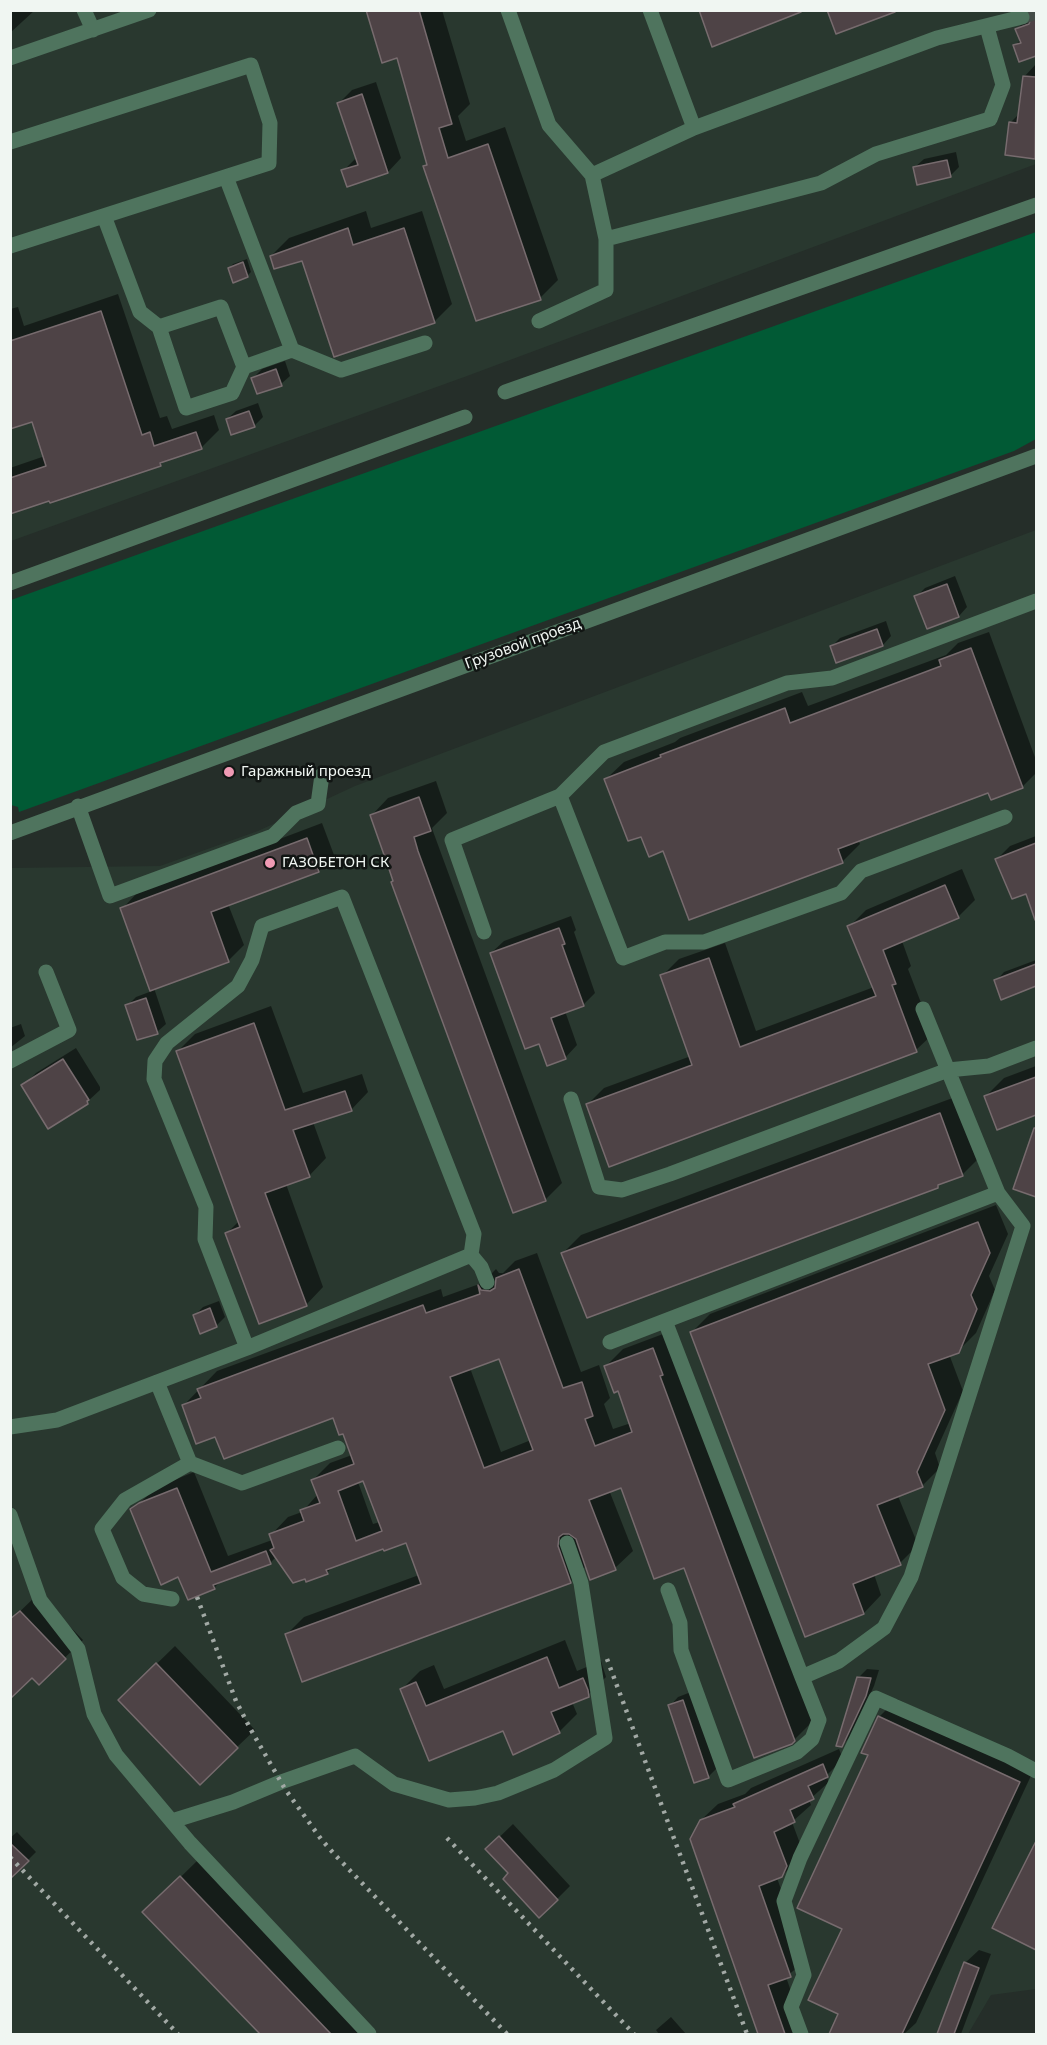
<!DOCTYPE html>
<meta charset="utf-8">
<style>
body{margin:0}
#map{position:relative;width:1047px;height:2045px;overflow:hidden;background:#252e29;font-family:"Noto Sans",sans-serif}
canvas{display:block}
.frame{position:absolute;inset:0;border:12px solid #f0f6f2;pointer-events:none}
</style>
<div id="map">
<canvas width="1047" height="2045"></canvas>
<div class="frame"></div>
</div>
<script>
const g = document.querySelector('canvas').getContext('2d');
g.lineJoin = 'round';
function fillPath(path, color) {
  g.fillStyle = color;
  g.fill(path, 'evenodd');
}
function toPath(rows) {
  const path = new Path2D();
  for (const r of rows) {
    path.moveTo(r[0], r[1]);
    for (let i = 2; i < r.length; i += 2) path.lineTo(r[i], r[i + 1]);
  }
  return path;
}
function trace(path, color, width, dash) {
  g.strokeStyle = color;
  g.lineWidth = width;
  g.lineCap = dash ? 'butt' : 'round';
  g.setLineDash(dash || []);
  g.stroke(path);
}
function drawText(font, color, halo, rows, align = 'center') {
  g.font = font + ' "Noto Sans",sans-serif';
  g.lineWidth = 5;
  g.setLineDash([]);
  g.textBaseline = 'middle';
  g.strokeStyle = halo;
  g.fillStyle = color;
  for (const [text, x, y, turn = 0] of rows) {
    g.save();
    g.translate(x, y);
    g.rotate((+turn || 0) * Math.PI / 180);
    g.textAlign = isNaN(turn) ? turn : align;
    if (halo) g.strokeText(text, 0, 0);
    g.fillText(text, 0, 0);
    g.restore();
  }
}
const built = toPath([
 [11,11,1036,11,1036,164,467,376,11,541],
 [1036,530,1036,1989,991,1995,968,2034,11,2034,10,868,160,866,258,831,355,786]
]);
const green = toPath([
 [1036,232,1036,439,1014,451,19,812,18,807,11,805,11,600]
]);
const shadow = toPath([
 [10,10,35,10,10,33],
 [368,10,442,10,470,104,458,116,466,141,505,127,558,280,540,298,425,167,428,164,398,57],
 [1031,10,1036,10,1036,54,1020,60,1015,46,1021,39,1017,29,1032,14],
 [1036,64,1036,155,1035,157,1011,122,1019,114,1024,77],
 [376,82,401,158,388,172,348,185,343,171,357,157,339,103,352,90],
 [956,152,959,167,950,176,915,167,924,159],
 [366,211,371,228,422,211,452,304,434,322,303,260,271,256,289,238],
 [247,259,251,272,247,276,229,268,233,264],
 [118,294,160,418,167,416,172,429,214,415,219,430,201,448,165,460,160,465,50,499,10,513,10,468,45,456,32,420,10,428,10,309,18,307,24,326],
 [285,361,290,376,281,384,253,378,262,369],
 [258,403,263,417,254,426,227,419,236,411],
 [955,576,967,607,959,616,928,628,916,597,925,588],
 [886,621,891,636,883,645,837,661,831,647,840,638],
 [989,632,1036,760,1036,773,1022,787,989,791,858,840,860,844,842,862,664,849,642,835,606,779,624,762,675,742,680,738,802,692,808,706,946,655,958,643],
 [436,781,447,813,432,828,434,834,562,1183,545,1200,395,881,372,815,388,798],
 [322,823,334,855,319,871,228,904,244,945,228,961,154,988,166,1024,157,1032,127,1006,136,997,152,991,122,909,137,893],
 [1036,836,1036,919,1026,892,997,859,1010,846],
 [962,869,975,900,958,917,902,941,911,966,908,969,933,1034,916,1050,587,1105,604,1088,691,1056,662,976,679,959,725,943,756,1031,874,987,849,927,866,910],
 [571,916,576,930,574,932,595,993,583,1005,565,1011,577,1045,565,1058,540,1042,491,953,504,941],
 [1036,960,1036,985,1002,998,996,981,1004,972],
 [271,1006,303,1093,362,1074,368,1092,351,1110,313,1122,326,1158,309,1176,286,1184,323,1287,306,1305,227,1233,239,1221,177,1052,195,1034],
 [21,1024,25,1036,10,1048,10,1028],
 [76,1048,100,1087,100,1090,87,1102,23,1086,36,1073],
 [1036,1066,1036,1114,997,1128,986,1096,1004,1078],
 [958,1096,980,1157,962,1175,942,1182,938,1186,563,1253,581,1235],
 [1036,1135,1036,1195,1015,1188,1031,1140],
 [996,1205,1008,1234,989,1276,995,1290,976,1333,958,1351,949,1354,963,1391,935,1453,940,1468,922,1486,898,1496,918,1545,900,1563,874,1574,881,1595,864,1613,692,1332,710,1314],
 [537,1253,581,1372,599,1365,610,1398,604,1404,613,1429,631,1423,618,1390,606,1366,623,1349,671,1331,812,1722,794,1740,685,1566,622,1486,609,1490,633,1551,615,1568,587,1565,570,1582,286,1635,304,1617,419,1575,406,1541,384,1547,334,1565,327,1573,276,1557,270,1563,221,1581,214,1588,179,1575,132,1510,157,1487,194,1472,228,1556,272,1540,271,1535,288,1517,302,1512,318,1494,313,1480,330,1463,352,1455,344,1432,333,1417,216,1435,184,1405,217,1371,441,1289,443,1297,482,1283,496,1269,499,1273,503,1273,515,1261],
 [500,1357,531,1440,501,1452,470,1368],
 [364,1479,380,1522,373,1524,358,1482],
 [219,1301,225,1317,216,1326,194,1316,203,1307],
 [38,1594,83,1640,39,1683,32,1676,10,1621],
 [565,1640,577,1671,601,1661,606,1677,588,1695,572,1702,577,1714,559,1732,504,1729,430,1759,402,1689,420,1671,434,1665,444,1689],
 [175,1646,255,1730,237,1747,138,1682],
 [867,1669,879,1670,874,1686,850,1737,841,1746,858,1678],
 [691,1692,717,1768,708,1777,670,1706,678,1697],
 [897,1699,1036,1765,916,2023,904,2034,830,2034,840,2013,870,1754,879,1717],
 [839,1749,843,1759,826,1776,829,1782,809,1800,811,1805,792,1822,802,1849,798,1859,782,1876,777,1878,806,1960,786,1977,806,2034,759,2034,691,1839,701,1820,718,1804,745,1794,751,1788],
 [513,1824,570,1886,557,1899,511,1873,487,1849],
 [17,1832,36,1852,15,1873,10,1869,10,1838],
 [1036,1845,1036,1949,994,1927],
 [198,1860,365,2034,262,2034,145,1912],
 [979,1950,991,1954,961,2034,939,2034,965,1963],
 [671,2017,686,2034,659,2034,656,2030]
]);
const building = toPath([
 [366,10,419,10,452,124,439,128,448,158,488,144,541,300,476,321,423,166,427,165,397,58,382,63,366,10],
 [699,10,801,10,801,12,712,47,699,10],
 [827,10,895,10,895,12,836,34,827,10],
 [1029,10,1036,10,1036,56,1019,62,1013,45,1021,43,1015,29,1029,24,1032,15,1029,10],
 [1023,76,1036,77,1035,159,1005,155,1009,122,1017,123,1023,76],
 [362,94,388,173,347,187,341,170,358,165,337,103,362,94],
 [947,160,951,177,917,185,913,167,947,160],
 [348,228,353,245,404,228,435,323,334,357,302,261,274,269,270,256,348,228],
 [243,262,248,277,233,283,228,268,243,262],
 [101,311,142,435,150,432,154,446,196,432,202,449,160,463,161,466,50,503,49,501,10,514,10,478,46,466,32,422,10,429,10,341,101,311],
 [276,369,282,386,257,394,251,378,276,369],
 [249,411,255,427,231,435,226,419,249,411],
 [947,584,959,617,927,629,914,596,947,584],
 [877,629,883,646,836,663,830,646,877,629],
 [971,648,1023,788,991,800,988,793,838,849,843,863,689,920,663,851,649,857,641,837,628,841,604,779,661,757,660,755,785,708,790,723,941,666,939,660,971,648],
 [419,797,431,831,414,837,418,851,546,1201,513,1213,391,882,393,881,389,869,370,815,419,797],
 [307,838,319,872,211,912,229,962,150,991,120,908,307,838],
 [1036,843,1036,919,1035,920,1026,894,1012,899,995,859,1036,843],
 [945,885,959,918,883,950,896,984,892,985,917,1052,609,1167,586,1104,692,1065,660,975,709,958,740,1047,876,996,847,926,945,885],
 [559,928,565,944,562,945,584,1006,551,1018,566,1059,547,1066,539,1044,525,1049,490,953,559,928],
 [1036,964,1036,986,1001,1000,994,980,1036,964],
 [146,998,158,1034,137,1040,125,1005,146,998],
 [254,1023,285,1110,345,1091,352,1111,293,1130,310,1177,265,1193,307,1306,259,1324,225,1233,240,1227,176,1051,254,1023],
 [63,1059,89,1100,87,1101,88,1104,48,1129,21,1085,63,1059],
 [1036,1077,1036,1115,997,1130,984,1096,1036,1077],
 [940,1113,963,1176,938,1185,938,1188,587,1318,561,1253,940,1113],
 [1034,1128,1036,1128,1036,1197,1013,1189,1034,1128],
 [978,1222,990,1253,971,1295,977,1309,959,1353,928,1364,945,1410,917,1472,923,1487,877,1505,901,1565,853,1584,864,1614,805,1637,690,1332,978,1222],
 [519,1269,563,1388,582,1382,593,1416,585,1419,595,1446,632,1432,618,1391,614,1393,604,1366,653,1348,663,1375,660,1376,795,1741,792,1744,754,1758,684,1568,654,1579,621,1488,589,1500,616,1570,590,1580,576,1539,569,1534,563,1534,559,1537,558,1546,571,1583,302,1682,285,1634,421,1584,406,1543,384,1551,383,1549,326,1570,328,1574,306,1582,305,1579,293,1583,270,1550,274,1548,269,1534,304,1521,300,1510,320,1503,311,1480,354,1464,343,1434,339,1435,333,1418,224,1459,215,1437,196,1444,182,1405,201,1398,197,1389,423,1305,426,1313,480,1294,478,1285,481,1290,490,1291,495,1288,496,1278,519,1269],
 [499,1359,533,1450,484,1468,450,1377,499,1359],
 [363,1481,382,1531,356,1541,338,1491,363,1481],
 [210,1308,217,1327,200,1334,193,1315,210,1308],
 [177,1488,211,1572,266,1551,271,1564,213,1585,215,1589,188,1600,178,1577,161,1585,130,1509,139,1503,177,1488],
 [20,1611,66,1659,39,1685,32,1678,10,1699,10,1619,20,1611],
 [547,1657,559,1688,583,1678,588,1690,589,1697,551,1712,560,1733,513,1755,503,1731,429,1761,400,1689,416,1682,426,1706,547,1657],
 [156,1663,238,1748,200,1785,118,1700,156,1663],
 [857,1677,871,1678,866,1696,842,1747,836,1746,857,1677],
 [683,1700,709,1778,694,1783,668,1705,683,1700],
 [878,1716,1020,1782,902,2034,829,2034,838,2014,808,2000,842,1929,797,1908,868,1755,861,1753,878,1716],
 [823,1764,828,1777,808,1786,814,1799,790,1810,795,1822,774,1832,787,1866,782,1877,759,1886,791,1977,768,1985,785,2034,758,2034,690,1839,700,1820,735,1807,733,1804,823,1764],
 [499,1836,558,1900,539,1918,503,1879,508,1873,485,1849,499,1836],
 [1036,1841,1036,1950,992,1928,1036,1841],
 [10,1843,29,1861,10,1879,10,1843],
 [180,1876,331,2034,260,2034,142,1912,180,1876],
 [964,1962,979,1968,954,2034,937,2034,964,1962]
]);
const minorTunnel = toPath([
 [1022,17,1036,12]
]);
const minor = toPath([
 [84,10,93,30],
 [508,10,549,125,592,175,606,239,606,290,539,321],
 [650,10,694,128],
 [10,58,149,10],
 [10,142,251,65,270,123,269,163,10,246],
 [592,175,694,128,937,38,1022,17],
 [226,177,292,350,341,370,425,343],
 [104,216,140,312,159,327],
 [606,239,821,183,876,154,990,119,1003,85,987,27],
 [244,367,221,307,159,327,186,408,232,393,244,367,292,350],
 [505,392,1036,205],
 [10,583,465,417],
 [560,796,623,958,665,942,704,942,841,893,861,871,1005,817],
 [78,806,110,896,273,836,296,813,318,804,322,775],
 [10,833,1036,456],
 [484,932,452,840,560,796,604,752,787,683,832,678,1036,601],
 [10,1061,69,1030,46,972],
 [571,1099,599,1187,622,1190,670,1174,948,1070,989,1066,1036,1048],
 [471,1255,481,1267,487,1282],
 [665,1321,802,1677,839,1661,884,1628,911,1577,1023,1226,998,1193,923,1009],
 [610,1342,998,1193],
 [157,1382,190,1463,242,1483,338,1448],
 [10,1427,57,1420,247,1348,471,1255,474,1234,342,897,262,926,252,960,238,986,167,1043,155,1061,154,1079,206,1207,205,1239,247,1348],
 [10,1515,40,1600,78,1649,94,1714,116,1755,190,1843,369,2034],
 [668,1590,680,1623,681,1650,728,1780,797,1752,812,1739,819,1720,802,1677],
 [172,1599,143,1594,123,1578,102,1529,125,1500,190,1463],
 [172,1821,233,1802,281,1782,355,1756,394,1784,449,1800,475,1798,498,1793,554,1770,605,1738,581,1583,567,1543],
 [801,2034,791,2007,804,1975,784,1901,800,1858,876,1698,1008,1756,1036,1771]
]);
const rail = toPath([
 [197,1597,236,1701,251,1730,285,1789,321,1839,336,1856,507,2034],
 [607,1659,747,2034],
 [447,1838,634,2034],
 [10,1857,178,2034]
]);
const markers = [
 [229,772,6,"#f09ab4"],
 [270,863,6,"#f09ab4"]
];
const streetNames = [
 ["Грузовой проезд",523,644,-20]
];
const poiNames = [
 ["Гаражный проезд",241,772],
 ["ГАЗОБЕТОН СК",282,863]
];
fillPath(built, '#29382f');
fillPath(green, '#015a35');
fillPath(shadow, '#0007');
fillPath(building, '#4e4346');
trace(building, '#776b6e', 1.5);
trace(minorTunnel, '#434c47', 15, [15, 8]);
trace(minor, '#4f745e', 15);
trace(rail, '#a2a9a5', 4.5, [3, 6]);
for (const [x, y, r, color] of markers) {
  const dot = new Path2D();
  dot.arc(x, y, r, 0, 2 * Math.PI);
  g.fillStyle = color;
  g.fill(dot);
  trace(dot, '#111513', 2);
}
drawText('15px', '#f0f6f2', '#111513', streetNames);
drawText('15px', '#f0f6f2', '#111513', poiNames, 'left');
</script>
